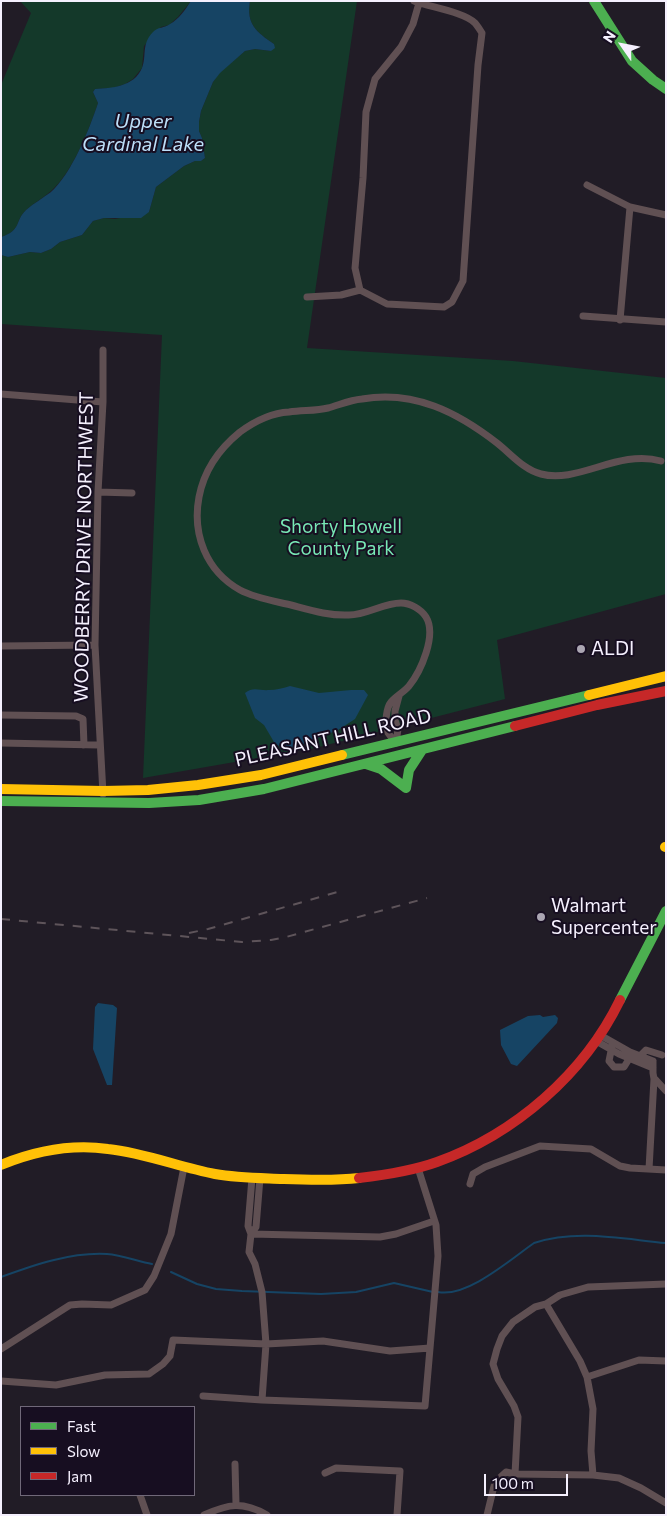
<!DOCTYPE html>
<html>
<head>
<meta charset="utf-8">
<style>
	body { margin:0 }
	#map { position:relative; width:667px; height:1516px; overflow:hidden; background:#211c26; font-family:Commissioner,sans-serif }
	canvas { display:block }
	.frame { position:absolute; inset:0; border:2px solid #f5f0fe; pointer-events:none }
	.legend { position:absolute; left:20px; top:1406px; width:175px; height:90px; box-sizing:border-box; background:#170e21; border:1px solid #706879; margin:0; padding:6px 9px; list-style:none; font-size:15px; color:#f5f0fe }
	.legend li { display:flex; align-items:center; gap:10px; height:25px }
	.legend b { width:25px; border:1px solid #706879 }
	.north { position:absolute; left:597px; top:20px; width:50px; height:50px; -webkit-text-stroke:4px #170e21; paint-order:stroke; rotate:303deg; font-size:14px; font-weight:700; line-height:20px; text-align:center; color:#f5f0fe }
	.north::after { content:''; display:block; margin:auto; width:18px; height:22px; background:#f5f0fe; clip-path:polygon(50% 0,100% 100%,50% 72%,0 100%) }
	.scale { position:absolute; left:484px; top:1474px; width:84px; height:22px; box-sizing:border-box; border:2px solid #f5f0fe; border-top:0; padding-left:6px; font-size:15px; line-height:18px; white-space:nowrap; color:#f5f0fe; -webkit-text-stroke:4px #170e21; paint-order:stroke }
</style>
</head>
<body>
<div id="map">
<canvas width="667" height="1516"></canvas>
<div class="frame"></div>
<ul class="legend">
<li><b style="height:6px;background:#4caf50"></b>Fast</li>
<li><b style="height:6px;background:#ffc107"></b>Slow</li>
<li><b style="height:6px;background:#c62828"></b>Jam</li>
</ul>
<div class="north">N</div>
<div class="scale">100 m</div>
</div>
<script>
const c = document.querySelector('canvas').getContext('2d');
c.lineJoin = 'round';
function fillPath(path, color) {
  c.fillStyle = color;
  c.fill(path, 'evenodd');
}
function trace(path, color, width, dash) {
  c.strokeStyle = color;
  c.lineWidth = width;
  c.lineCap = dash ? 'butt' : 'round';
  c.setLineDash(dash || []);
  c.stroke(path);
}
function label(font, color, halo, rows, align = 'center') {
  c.font = font + ' Commissioner,sans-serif';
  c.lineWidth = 4;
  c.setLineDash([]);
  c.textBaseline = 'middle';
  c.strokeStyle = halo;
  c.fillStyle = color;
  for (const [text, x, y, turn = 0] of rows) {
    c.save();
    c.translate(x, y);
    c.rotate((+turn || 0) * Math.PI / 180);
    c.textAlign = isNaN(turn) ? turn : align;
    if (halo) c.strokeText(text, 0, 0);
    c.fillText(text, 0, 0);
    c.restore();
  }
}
fillPath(new Path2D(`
	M 20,1 L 191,1 L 178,17 L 169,25 L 161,27 L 144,46 L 142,68 L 133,79 L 125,84 L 113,88 L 95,89 L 93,92 L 98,103 C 89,130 72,173 51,191 C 43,198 34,203 26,210 C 14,222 22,230 1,237 L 1,85 L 31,13 Z
	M 250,1 L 357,1 L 307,348 L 513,361 L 666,378 L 666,594 L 497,640 L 505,699 L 315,748 L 143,778 L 162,335 L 1,324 L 1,255 L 8,257 L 30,252 L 41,253 L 51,249 L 60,242 L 82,235 L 93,221 L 104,218 L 115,219 L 149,212 L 156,187 L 184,166 L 195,161 L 201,161 L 205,158 L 202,138 L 199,131 L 199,122 L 201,111 L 213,82 L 219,73 L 245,51 L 255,49 L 271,51 L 274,44 C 257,32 246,25 250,1 Z`), '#14392a');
fillPath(new Path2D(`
	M 191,1 L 250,1 C 246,25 257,32 274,44 L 275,48 L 271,51 L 255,49 L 245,51 L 220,73 L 213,82 L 201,111 L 199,122 L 199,131 L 202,138 L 205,158 L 201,161 L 195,161 L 184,166 L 156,187 L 149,212 L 141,218 L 104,218 L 93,221 L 82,235 L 60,242 L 51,249 L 41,253 L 30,252 L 8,257 L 1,255 L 1,237 C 22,230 14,222 26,210 C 34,203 43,198 51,192 C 72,173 89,130 98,103 L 93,92 L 95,89 C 111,88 134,87 142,68 C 147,56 141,44 153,32 C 157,27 165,28 170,24 C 179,19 185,10 191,1 Z
	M 290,686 L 319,693 L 351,690 L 364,690 L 368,695 L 355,719 L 338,730 L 285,751 L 274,742 L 264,725 L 255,718 L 245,693 C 253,686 260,691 269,690 C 276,690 284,688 290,686 Z
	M 98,1003 L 113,1005 L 117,1008 L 112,1085 L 107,1085 L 93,1049 L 95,1007 Z
	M 540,1015 L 543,1017 L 555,1015 L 558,1018 L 557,1023 L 517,1066 L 511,1064 L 501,1045 L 500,1030 L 528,1016 Z`), '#164464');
trace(new Path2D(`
	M 171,1272 L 197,1284 L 216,1289 L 242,1291 L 321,1294 L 356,1292 L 394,1283 L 433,1292
	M 1,1277 C 34,1265 71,1252 107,1254 C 121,1255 137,1261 152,1264
	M 438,1292 C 467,1298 511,1259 534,1243 C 577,1229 622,1239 666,1243`), '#164464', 2);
trace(new Path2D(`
	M 414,1 C 429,7 464,12 475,23 C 477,25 480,30 482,33 L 478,65 L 463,281 L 452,302 L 444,307 L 387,304 L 360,290 L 355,268 L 363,178 L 366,112 L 375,79 L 401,47 L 413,24 L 419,3 L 420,1
	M 587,185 L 630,207 L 666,215
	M 307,297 L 341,295 L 360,290
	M 583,316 L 666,322
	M 620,320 L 630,207
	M 103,350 L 103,402 L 98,492 L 95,645 L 103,794
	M 1,394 L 103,402
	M 98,492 L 132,493
	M 1,646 L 95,645
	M 1,715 L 76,716 L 83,719 L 84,745
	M 1,743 L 99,745
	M 396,743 C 393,739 389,735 387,731 C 385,723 386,708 391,702 C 396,696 404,692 409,686 C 421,671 437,635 426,617 C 421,609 410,603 401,603 C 383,603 367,615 349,615 C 329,616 310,610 291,605 C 274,601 255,598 240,590 C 206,571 192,534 199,497 C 204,471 219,449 240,432 C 255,421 271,413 289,412 C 303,410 316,411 328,408 C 339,405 350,400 362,399 C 414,390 457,412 497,443 C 511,454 524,470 541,474 C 578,484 618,449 661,461
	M 396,743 L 398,729 L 395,720 L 395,711 L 399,696
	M 600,1035 L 630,1052 L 653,1061
	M 596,1041 L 619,1054 L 653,1068
	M 612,1046 L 609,1061 L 614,1067 L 624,1067 L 629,1059 L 629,1055
	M 640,1056 L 646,1050 L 662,1055
	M 655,1079 L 666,1091
	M 649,1169 L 654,1079 L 653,1073 L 653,1061
	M 252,1178 L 248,1226 L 251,1234 L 249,1252 L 255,1264 L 262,1292 L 266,1344 L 262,1400
	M 470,1184 L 473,1174 L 485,1167 L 540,1146 L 591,1149 L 620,1166 L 630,1168 L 666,1170
	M 251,1234 L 380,1237 L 396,1234 L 434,1221
	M 251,1234 L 256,1227 L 260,1178
	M 546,1304 L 580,1361 L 587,1377 L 593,1409 L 591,1451 L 593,1475
	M 1,1349 L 70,1305 L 82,1304 L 111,1305 L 145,1290 L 154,1276 L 171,1234 L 184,1167
	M 587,1377 L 639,1360 L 666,1361
	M 1,1381 L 56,1385 L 105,1375 L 149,1374 L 163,1364 L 170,1356 L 173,1340 L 266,1344 L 323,1341 L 390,1351 L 430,1348
	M 203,1396 L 262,1400 L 425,1406 L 438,1256 L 436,1225 L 418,1168
	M 235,1464 L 236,1504
	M 325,1473 L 336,1468 L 400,1471 L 397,1515
	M 515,1474 L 518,1417 L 514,1406 L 498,1379 L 493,1364 L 497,1349 L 502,1336 L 513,1322 L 535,1307 L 546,1304 L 560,1295 L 588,1287 L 666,1284
	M 140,1495 L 147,1515
	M 204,1515 C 228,1504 242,1501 267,1515
	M 487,1515 L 495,1482 L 506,1472 L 515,1474 L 593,1475 L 619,1478 L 641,1488 L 666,1503`), '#605053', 7);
trace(new Path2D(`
	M 594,1 L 632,61 L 653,80 L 666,89
	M 342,755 L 589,695
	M 366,764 L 381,769 L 406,788 L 409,770 L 422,750
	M 1,801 L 149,803 L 199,800 L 264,789 L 515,726
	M 620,1000 L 666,911`), '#4caf50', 10);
trace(new Path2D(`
	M 589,695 L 666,676
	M 1,789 L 103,791 L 148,790 L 198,785 L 261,775 L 342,755
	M 665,847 L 666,847
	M 1,1165 C 35,1151 72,1144 108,1149 C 145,1153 179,1167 215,1174 C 238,1178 261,1178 283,1179 C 309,1180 334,1181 359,1178`), '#ffc107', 10);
trace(new Path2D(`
	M 515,726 L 597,705 L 666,691
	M 359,1178 C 385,1175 412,1171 437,1162 C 515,1134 584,1074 620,1000`), '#c62828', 10);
trace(new Path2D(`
	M 1,919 L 242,942 L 271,940 L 286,937 L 427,898
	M 189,933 L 208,929 L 341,891`), '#5e545a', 2, [9, 9]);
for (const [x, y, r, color] of [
	[581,649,5,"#aba6b2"],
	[541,917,5,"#aba6b2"]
]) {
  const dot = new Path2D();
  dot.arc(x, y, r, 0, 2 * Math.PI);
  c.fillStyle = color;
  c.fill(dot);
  trace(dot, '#170e21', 2);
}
label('19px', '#78e8b5', '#170e21', [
	["Shorty Howell",341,527],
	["County Park",341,549]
]);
label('19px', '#f5f0fe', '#170e21', [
	["WOODBERRY DRIVE NORTHWEST",84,547,-89],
	["PLEASANT HILL ROAD",333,738,-13]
]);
label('19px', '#f5f0fe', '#170e21', [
	["ALDI",591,649],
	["Walmart",551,906],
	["Supercenter",551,928]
], 'left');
label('italic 20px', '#bddff9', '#170e21', [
	["Upper",143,121],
	["Cardinal Lake",143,144]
]);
</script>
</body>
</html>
